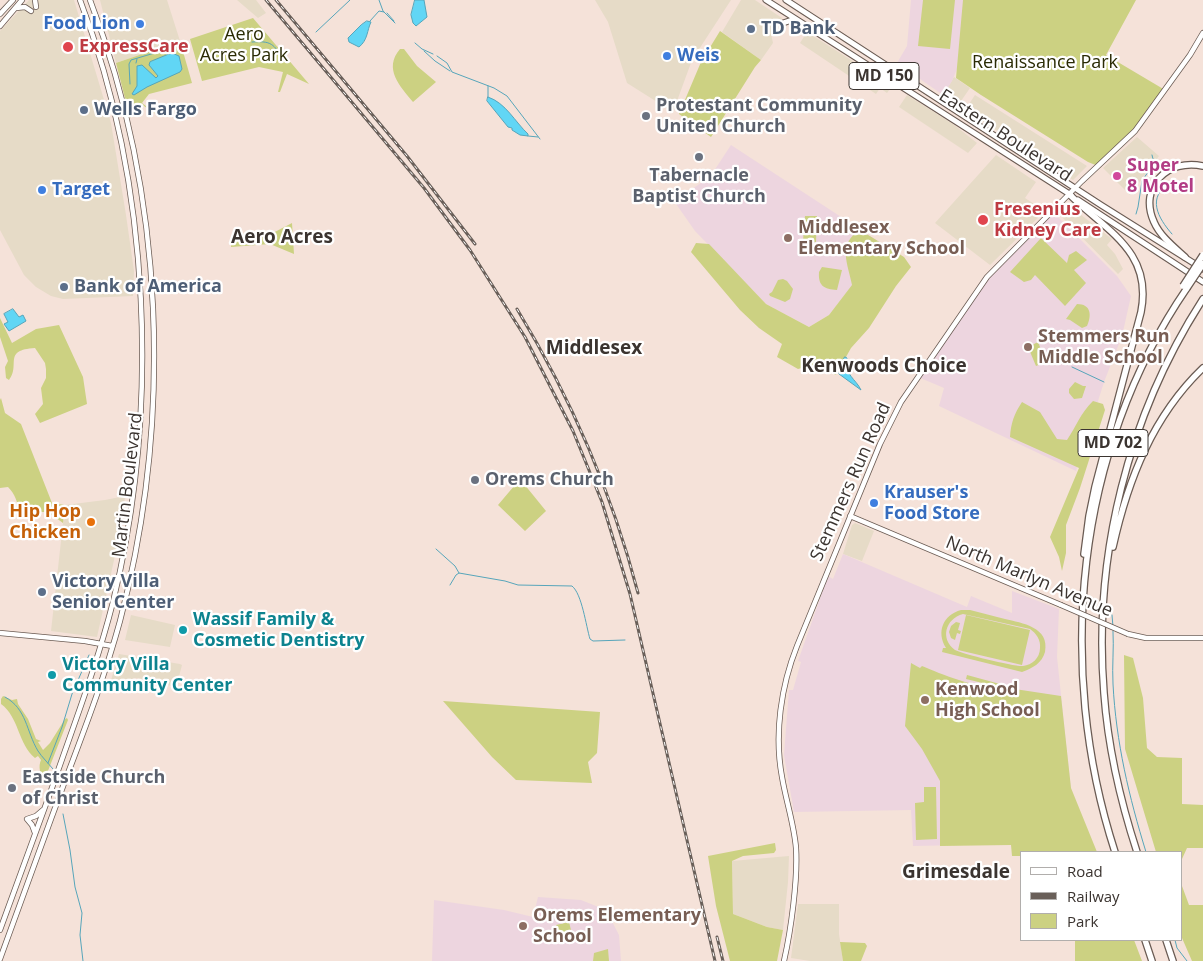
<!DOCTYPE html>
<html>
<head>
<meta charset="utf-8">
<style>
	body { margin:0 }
	#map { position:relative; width:1203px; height:961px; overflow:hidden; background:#f5e2d9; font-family:"Open Sans",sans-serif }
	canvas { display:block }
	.legend { position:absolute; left:1020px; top:851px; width:162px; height:90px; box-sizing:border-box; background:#fff; border:1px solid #b1aeac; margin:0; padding:6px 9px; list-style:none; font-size:15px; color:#3b3430 }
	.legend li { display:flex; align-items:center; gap:10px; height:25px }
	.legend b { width:25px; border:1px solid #b1aeac }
</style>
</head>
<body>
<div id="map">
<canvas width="1203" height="961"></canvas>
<ul class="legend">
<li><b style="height:6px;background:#fff"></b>Road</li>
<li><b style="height:6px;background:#695f59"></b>Railway</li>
<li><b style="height:14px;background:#ccd182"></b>Park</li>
</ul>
</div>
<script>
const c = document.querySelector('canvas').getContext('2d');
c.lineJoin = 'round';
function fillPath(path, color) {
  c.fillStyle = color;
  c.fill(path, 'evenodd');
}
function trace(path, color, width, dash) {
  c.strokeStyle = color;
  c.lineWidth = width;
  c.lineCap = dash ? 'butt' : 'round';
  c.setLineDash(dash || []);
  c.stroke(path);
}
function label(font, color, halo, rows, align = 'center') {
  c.font = font + ' "Open Sans",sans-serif';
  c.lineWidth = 4.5;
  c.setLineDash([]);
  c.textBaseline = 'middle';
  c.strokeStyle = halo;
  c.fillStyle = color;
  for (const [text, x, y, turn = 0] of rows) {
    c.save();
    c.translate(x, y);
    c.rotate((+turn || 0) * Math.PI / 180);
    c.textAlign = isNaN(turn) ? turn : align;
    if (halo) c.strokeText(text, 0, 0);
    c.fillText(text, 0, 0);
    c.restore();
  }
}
fillPath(new Path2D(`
	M 29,0 L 74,0 L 111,123 L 126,215 L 134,271 L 133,296 L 63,299 L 51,296 L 36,287 L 24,275 L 0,230 L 0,31 Z
	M 100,0 L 167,0 L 180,41 L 116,63 Z
	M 237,0 L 256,0 L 266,13 L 258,18 Z
	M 595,0 L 731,0 L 692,60 L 673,112 L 627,83 L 608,22 Z
	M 741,0 L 755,0 L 782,18 L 771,34 L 773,43 L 761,60 L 722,32 Z
	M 807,32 L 892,86 L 887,93 L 880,88 L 876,94 L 800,43 Z
	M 954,77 L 970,88 L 959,104 L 943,95 Z
	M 907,95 L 953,124 L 977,143 L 968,153 L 899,107 Z
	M 975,95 L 1087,166 L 1073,180 L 965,110 Z
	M 1137,137 L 1159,156 L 1130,195 L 1103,168 Z
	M 996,155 L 1036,182 L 1025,198 L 1045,211 L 990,265 L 935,223 Z
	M 1067,204 L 1112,239 L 1107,245 L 1115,254 L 1123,269 L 1118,274 L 1058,213 Z
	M 125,496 L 122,524 L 97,637 L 51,631 L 65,505 L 105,500 Z
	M 855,523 L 874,531 L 862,561 L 843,554 L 852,525 Z
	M 131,615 L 175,625 L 170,647 L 125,640 Z
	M 119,654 L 180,664 L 182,665 L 176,688 L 158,681 L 135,678 L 109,687 Z
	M 789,856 L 788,882 L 783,930 L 767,927 L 733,914 L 732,861 Z
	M 798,904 L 839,904 L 839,934 L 843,961 L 810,961 L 791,958 Z`), '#e6dbc7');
fillPath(new Path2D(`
	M 911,0 L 964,0 L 957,69 L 952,81 L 943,95 L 897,63 L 907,46 Z
	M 731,145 L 884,245 L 829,315 L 809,327 L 766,304 L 695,231 L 674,201 L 710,177 Z
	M 1052,211 L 1117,276 L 1131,296 L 1122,336 L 1104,382 L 1076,471 L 939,406 L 944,388 L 918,377 L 987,277 Z
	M 843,554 L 967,607 L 971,596 L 1012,613 L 1012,591 L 1059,609 L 1057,657 L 1071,789 L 1011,844 L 913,846 L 911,810 L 794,812 L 784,755 L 789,690 L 793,690 L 801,662 L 798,661 L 828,576 L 833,579 Z
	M 538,897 L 581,900 L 606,910 L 619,935 L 621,961 L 432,961 L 434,900 L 504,910 L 533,917 Z`), '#edd5df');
fillPath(new Path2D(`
	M 923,0 L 955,0 L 950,49 L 918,46 Z
	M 963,0 L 1136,0 L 1106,55 L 1165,90 L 1140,124 L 1098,166 L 1088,162 L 981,95 L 956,78 Z
	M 253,18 L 309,84 L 287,74 L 280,92 L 278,92 L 283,72 L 259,67 L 202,81 L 190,39 Z
	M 720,31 L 761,60 L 755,67 L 711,137 L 679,114 L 701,62 Z
	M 180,41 L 192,83 L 149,94 L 142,103 L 159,116 L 141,104 L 130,118 L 116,63 Z
	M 400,49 L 404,49 L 417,66 L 436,82 L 413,102 C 400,86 383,69 400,49 Z
	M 805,216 L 817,216 L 816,242 L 803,241 Z
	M 292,223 L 294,254 L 270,244 L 231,247 L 231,240 L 269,235 Z
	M 860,230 L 904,257 L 911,267 L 896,286 L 869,328 L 851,348 L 836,375 L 813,365 L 798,369 L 777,357 L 782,344 L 759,328 L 740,310 L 691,252 L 696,243 L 709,244 L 766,304 L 809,327 L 829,315 L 852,285 C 848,264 837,244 860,230 Z
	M 1041,238 L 1067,263 L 1069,255 L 1076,251 L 1087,260 L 1074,270 L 1086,283 L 1065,306 L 1035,275 L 1031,280 L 1024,282 L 1010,272 Z
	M 822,267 L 842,270 L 837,290 C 824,289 818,286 819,272 Z
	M 783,279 L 787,281 L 793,289 L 790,299 L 785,302 L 770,296 L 769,294 L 772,292 L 778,280 Z
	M 1077,304 C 1091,304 1092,315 1087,326 L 1082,328 L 1070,320 L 1066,319 Z
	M 0,318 L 12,343 L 36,329 L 59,325 L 83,377 L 87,404 L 40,423 L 35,414 L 43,404 L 41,388 L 46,378 L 46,369 L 45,363 L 35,348 C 2,350 21,365 9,380 L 6,378 L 5,367 L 8,361 L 0,337 Z
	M 1038,342 L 1046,362 L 1036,366 L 1028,347 Z
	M 1075,382 L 1083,386 L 1086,386 L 1082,398 L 1074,399 L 1069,393 L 1069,389 Z
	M 1,398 L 5,413 L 21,424 L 52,503 L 65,505 L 63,523 L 48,512 L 19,512 C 18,503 15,494 8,487 L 0,488 L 0,400 Z
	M 1093,401 L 1103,404 L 1105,410 L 1080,488 L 1066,525 L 1066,553 L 1062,571 L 1059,557 L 1050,537 L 1079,468 L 1010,437 C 1011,423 1014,414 1022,402 L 1040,412 L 1057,439 L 1067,440 C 1077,425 1080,414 1093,401 Z
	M 520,479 L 546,511 L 525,531 L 498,505 Z
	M 961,610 L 970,610 C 982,613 993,616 1005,619 C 1022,623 1050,627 1045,652 C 1042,663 1033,668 1022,672 L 942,652 L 943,648 L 946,648 C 936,632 943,615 961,610 ZM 963,614 L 1030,629 C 1036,633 1041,640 1040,648 C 1040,658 1032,665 1023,666 C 1015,667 963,654 955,650 C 940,639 945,619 963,614 Z
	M 966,615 L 1030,630 L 1022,665 L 958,650 Z
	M 956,622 L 960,623 L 958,630 L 961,631 L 960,634 L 957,633 L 955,640 L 951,638 L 949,632 L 951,626 Z
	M 1124,655 L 1133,658 L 1143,698 L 1147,748 L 1157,757 L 1182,758 L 1182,804 L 1203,805 L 1203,848 L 1187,848 L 1182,859 L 1182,852 L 1156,852 L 1125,749 Z
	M 911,663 L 920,668 L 922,666 C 943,675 986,692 1008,688 L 1061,696 L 1071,788 L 1097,852 L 1022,852 L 1022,856 L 1012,856 L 1011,845 L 940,846 L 940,781 L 922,749 L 905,726 Z
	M 967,675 L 1000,684 L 999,687 L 966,679 Z
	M 3,696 L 12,700 L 17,699 L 18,704 L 28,719 L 36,739 L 41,741 L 38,742 L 43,750 L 50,743 L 65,719 L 67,718 L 68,720 L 44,781 C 40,773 38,767 41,760 L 38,756 L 35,758 C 18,744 19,717 1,704 L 1,699 Z
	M 443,701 L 600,712 L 597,753 L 588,762 L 592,783 L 516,780 L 492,757 Z
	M 924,787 L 936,787 L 937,839 L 916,840 L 915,803 L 924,802 Z
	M 775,843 L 776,850 L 774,853 L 743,856 L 732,861 L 733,914 L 767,927 L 783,930 L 777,961 L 730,961 L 716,906 L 708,856 Z
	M 1182,886 L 1189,905 L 1203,905 L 1203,961 L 1192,961 L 1182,938 Z
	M 569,922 L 571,930 L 559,934 L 556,925 Z
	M 1075,940 L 1134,940 L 1142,961 L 1075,961 Z
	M 840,942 L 865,943 L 867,946 L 861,961 L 843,961 Z
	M 608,949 L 609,961 L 593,961 L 594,953 Z`), '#ccd182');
const water = new Path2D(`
	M 415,0 L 424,0 L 427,17 L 416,26 L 413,23 L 411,15 Z
	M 367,21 L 371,22 C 367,30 368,40 359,47 L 349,42 L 348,38 L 361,25 Z
	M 172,53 L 179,56 L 182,69 L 180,72 L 147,87 L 134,95 L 132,94 L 137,86 L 137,66 L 142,65 L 156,78 L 158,76 L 149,65 L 150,62 Z
	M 488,97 C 506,103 515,122 528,134 L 528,136 L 520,135 L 512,130 L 512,128 L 508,127 L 487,101 Z
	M 13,309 L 19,317 L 23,315 L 26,321 L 9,331 L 4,324 L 8,322 L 4,314 Z
	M 845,357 L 847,358 C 844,375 856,379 861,390 L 839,374 L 839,367 Z`);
fillPath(water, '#61d6f5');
trace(water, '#56a5ba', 1);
trace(new Path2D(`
	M 379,0 L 383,11 L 395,23
	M 387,13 L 394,21
	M 370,21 L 379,11 L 384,12
	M 316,32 L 350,0
	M 252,42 C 277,40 271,48 287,58
	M 415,43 L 422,49 L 433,54
	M 424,51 L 435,61 L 450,71
	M 437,56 L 447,63 L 452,72 L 494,88 L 507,96 L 540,139
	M 136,63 L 137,59
	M 130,84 L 129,64 L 131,60 L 178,46
	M 488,97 L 488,86
	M 528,136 L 538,137
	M 1170,183 C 1146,197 1158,218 1172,234
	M 1136,214 L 1138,207 L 1142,181 L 1154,163 L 1152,155
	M 1072,367 L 1104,382
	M 436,549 L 455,566 L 459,573
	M 450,585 L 456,575 L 459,573 L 505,581 L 518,585 L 572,586 C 582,594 586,626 590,639 L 593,641 L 625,640
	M 1112,615 L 1113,627
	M 1113,631 C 1114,648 1112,666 1113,684 C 1116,742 1129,797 1146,852
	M 5,697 C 27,709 26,731 38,751 C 42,757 48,763 53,769
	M 48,763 L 62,727 L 72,694 L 89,655
	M 63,814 L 70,850 L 75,887 L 82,913 L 80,935 L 83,961
	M 1175,940 L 1177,948 L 1187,961`), '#56a5ba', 1);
const secondary = new Path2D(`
	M 35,0 L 36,7
	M 16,8 L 25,7 L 31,11
	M 0,14 L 13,0
	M 0,26 L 22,0
	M 850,516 L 1061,605
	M 0,633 L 85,641 L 112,646
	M 1128,634 L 1146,638 L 1203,638
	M 35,833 L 32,825 L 27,819 L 36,816 L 43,810
	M 0,930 C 18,882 35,833 53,785 C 74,724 97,665 113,602 C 160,410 151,185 80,0
	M 0,959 C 22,899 43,840 65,781 C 85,728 105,676 120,621 C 173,419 165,195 90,0
	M 784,961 C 791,930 798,879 796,848 C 794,824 786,801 782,777 C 774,734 781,686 797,646 L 880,444 L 901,402 L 987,277 L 1082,181 L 1135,131 L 1190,55 L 1203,33`);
const primary = new Path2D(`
	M 766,0 L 1071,195
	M 786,0 L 1101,205 L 1203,269
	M 783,23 L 795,19
	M 1078,200 L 1203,282`);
const highway = new Path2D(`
	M 1069,194 C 1106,231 1153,251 1141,312 L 1095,487 L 1089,516 L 1084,554
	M 1185,257 C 1174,247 1160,236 1154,222 C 1138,187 1168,158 1203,166
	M 1113,547 C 1128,479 1153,416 1203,368
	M 1115,852 C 1055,667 1075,451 1187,288
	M 1137,852 C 1120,800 1108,747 1104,693 C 1093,556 1128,415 1203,299
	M 1145,940 L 1152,961
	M 1166,940 L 1173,961`);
trace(secondary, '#6a5b53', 6);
trace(primary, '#6a5b53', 7);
trace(highway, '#6a5b53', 8);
trace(secondary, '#fff', 4.5);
trace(primary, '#fff', 5);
trace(highway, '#fff', 5.5);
const rail = new Path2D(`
	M 266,0 L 424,188 L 470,250 L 525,337 L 573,431 L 602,502 L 630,594 L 715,961
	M 276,0 L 407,156 L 475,244
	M 517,309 C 571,398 612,493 638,593
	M 717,937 L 723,961`);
trace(rail, '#695f59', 3);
trace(rail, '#fff', 1, [4]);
const secondaryBridge = new Path2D(`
	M 1061,605 L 1128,634`);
const highwayBridge = new Path2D(`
	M 1183,286 L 1203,255
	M 1187,288 L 1203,264`);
trace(secondaryBridge, '#6a5b53', 6, []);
trace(highwayBridge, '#6a5b53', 8, []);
trace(secondaryBridge, '#fff', 4.5);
trace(highwayBridge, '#fff', 5.5);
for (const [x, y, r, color] of [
	[140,24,5,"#3f7fe0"],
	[751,29,5,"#5c6f8a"],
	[68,47,6,"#e0444e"],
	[667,56,5,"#3f7fe0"],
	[84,110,5,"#5c6f8a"],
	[646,116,5,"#6b7280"],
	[699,157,5,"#6b7280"],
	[1117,176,5,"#d1479c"],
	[42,190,5,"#3f7fe0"],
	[983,220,6,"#e0444e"],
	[788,238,5,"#8d6e63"],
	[64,287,5,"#5c6f8a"],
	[1028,347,5,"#8d6e63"],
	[475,480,5,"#6b7280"],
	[874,503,5,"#3f7fe0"],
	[91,522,5,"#e8710a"],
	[42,592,5,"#5c6f8a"],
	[183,630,5,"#0f9aa8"],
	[52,675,5,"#0f9aa8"],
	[925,700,5,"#8d6e63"],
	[12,788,5,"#6b7280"],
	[523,926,5,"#8d6e63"]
]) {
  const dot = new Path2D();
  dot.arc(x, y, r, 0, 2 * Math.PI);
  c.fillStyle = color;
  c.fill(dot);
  trace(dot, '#fff', 2);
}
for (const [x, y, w] of [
	[884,76,70],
	[1113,443,70]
]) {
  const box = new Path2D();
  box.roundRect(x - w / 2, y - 13.5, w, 27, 4);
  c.fillStyle = '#fff';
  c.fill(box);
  trace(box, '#3b3430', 1);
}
label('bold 16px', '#3b3430', null, [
	["MD 150",884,76],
	["MD 702",1113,443]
]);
label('bold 18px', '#366cbe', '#fff', [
	["Food Lion",130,24,"right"],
	["Weis",677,56],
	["Target",52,190],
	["Krauser's",884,493],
	["Food Store",884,514]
], 'left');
label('bold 18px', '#4e5e75', '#fff', [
	["TD Bank",761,29],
	["Wells Fargo",94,110],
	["Bank of America",74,287],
	["Victory Villa",52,582],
	["Senior Center",52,603]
], 'left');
label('18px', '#2a2b04', '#fff', [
	["Aero",244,35],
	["Acres Park",244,56],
	["Renaissance Park",1045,63]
]);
label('bold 18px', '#be3a42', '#fff', [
	["ExpressCare",79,47],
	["Fresenius",994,210],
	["Kidney Care",994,231]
], 'left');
label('bold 18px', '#5b616d', '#fff', [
	["Protestant Community",656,106],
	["United Church",656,127],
	["Tabernacle",699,176,"center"],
	["Baptist Church",699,197,"center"],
	["Orems Church",485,480],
	["Eastside Church",22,778],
	["of Christ",22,799]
], 'left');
label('18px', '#3b3430', '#fff', [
	["Eastern Boulevard",1005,136,33],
	["Stemmers Run Road",851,482,-66],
	["Martin Boulevard",128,485,-83],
	["North Marlyn Avenue",1029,577,23]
]);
label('bold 18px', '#b23c85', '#fff', [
	["Super",1127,166],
	["8 Motel",1127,187]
], 'left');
label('bold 18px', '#785e54', '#fff', [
	["Middlesex",798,228],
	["Elementary School",798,249],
	["Stemmers Run",1038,337],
	["Middle School",1038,358],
	["Kenwood",935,690],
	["High School",935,711],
	["Orems Elementary",533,916],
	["School",533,937]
], 'left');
label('bold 18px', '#c56008', '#fff', [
	["Hip Hop",81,512],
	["Chicken",81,533]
], 'right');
label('bold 18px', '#0d838f', '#fff', [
	["Wassif Family &",193,620],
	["Cosmetic Dentistry",193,641],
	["Victory Villa",62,665],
	["Community Center",62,686]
], 'left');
label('bold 19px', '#3b3430', '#fff', [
	["Aero Acres",282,238],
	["Middlesex",594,349],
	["Kenwoods Choice",884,367],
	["Grimesdale",956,873]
]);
</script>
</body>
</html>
